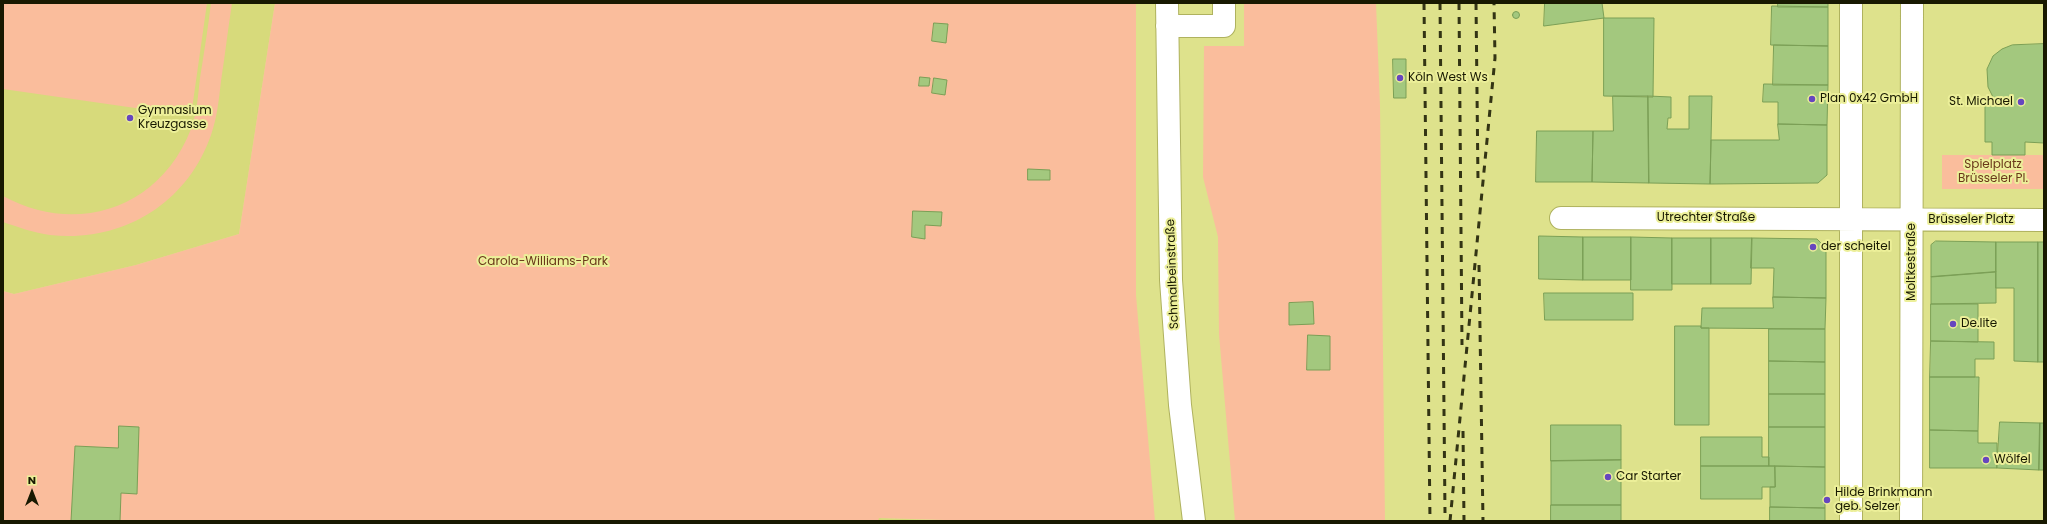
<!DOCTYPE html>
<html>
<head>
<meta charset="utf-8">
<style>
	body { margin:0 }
	#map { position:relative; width:2047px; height:524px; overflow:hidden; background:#dee28c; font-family:Poppins,sans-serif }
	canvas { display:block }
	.frame { position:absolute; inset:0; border:4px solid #181901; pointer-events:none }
	.north { position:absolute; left:12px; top:472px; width:40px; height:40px; -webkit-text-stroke:3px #ecef99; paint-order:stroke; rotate:0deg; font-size:11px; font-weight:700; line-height:16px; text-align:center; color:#181901 }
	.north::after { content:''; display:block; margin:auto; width:14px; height:18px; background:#181901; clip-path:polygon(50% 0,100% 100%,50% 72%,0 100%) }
</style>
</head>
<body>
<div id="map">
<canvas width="2047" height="524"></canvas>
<div class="frame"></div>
<div class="north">N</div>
</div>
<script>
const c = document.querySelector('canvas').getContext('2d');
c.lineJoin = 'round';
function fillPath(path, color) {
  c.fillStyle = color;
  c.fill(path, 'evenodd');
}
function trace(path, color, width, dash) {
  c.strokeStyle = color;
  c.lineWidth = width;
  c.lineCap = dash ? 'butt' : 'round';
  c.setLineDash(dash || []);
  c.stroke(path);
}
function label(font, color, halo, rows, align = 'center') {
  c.font = font + ' Poppins,sans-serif';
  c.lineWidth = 4;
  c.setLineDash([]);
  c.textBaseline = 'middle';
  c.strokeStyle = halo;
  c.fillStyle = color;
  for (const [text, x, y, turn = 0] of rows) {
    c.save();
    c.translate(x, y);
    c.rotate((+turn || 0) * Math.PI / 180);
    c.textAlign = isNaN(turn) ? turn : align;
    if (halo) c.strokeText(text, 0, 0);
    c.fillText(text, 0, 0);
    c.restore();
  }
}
fillPath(new Path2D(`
	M 3,3 L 275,3 L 239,234 L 136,265 L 14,294 L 3,291 Z
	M 878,518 L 955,521 L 878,521 Z`), '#d7da7b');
fillPath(new Path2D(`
	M 3,3 L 207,3 L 191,116 L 3,89 Z
	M 211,3 L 232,3 C 228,29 225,55 221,81 C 219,99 217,118 211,135 C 187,204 122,243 50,235 C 34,233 18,227 3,222 L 3,196 C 76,236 160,209 191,129 C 197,113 198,95 200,78 C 204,53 208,28 211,3 Z
	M 275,3 L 1136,3 L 1136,295 L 1155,521 L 977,521 L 879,518 L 878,521 L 3,521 L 3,291 L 14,294 L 136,265 L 239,234 Z
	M 1244,3 L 1376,3 L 1380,106 L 1385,521 L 1235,521 L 1219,334 L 1218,237 L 1203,177 L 1204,46 L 1244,46 Z
	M 1942,155 L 2044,155 L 2044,189 L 1942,189 Z`), '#fabd9c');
const building = new Path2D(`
	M 1545,3 L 1602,3 L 1604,18 L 1544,26 Z
	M 1778,3 L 1828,3 L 1828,7 L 1778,7 Z
	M 1772,6 L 1828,7 L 1828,46 L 1771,45 Z
	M1512.5 15a3.5 3.5 0 1 1 7 0a3.5 3.5 0 1 1-7 0Z
	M 1604,18 L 1654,18 L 1653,97 L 1604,96 Z
	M 934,23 L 948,24 L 946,43 L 932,41 Z
	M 2044,44 L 2044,143 L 2025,142 L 2025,155 L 1992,155 L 1992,142 L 1985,142 L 1985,105 L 2003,106 L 1994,99 L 1988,87 L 1987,69 L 1993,56 L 2002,49 L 2012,45 Z
	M 1774,45 L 1828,46 L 1828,85 L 1773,85 Z
	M 1393,59 L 1406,59 L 1406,98 L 1394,98 Z
	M 920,77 L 930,78 L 929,86 L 919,86 Z
	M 934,78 L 947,80 L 945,95 L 932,93 Z
	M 1764,84 L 1828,85 L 1827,125 L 1778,124 L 1778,102 L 1763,102 Z
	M 1613,96 L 1648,96 L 1649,183 L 1592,182 L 1593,131 L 1613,131 Z
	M 1648,96 L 1671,97 L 1671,118 L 1668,118 L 1667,129 L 1689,129 L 1689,96 L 1712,96 L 1710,184 L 1649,183 Z
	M 1778,124 L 1827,125 L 1827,175 L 1818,183 L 1710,184 L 1711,140 L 1779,140 Z
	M 1537,131 L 1593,131 L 1592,182 L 1536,182 Z
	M 1028,169 L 1050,170 L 1050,180 L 1028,180 Z
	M 913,211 L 942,212 L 941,226 L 925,225 L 925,239 L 912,237 Z
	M 1539,236 L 1583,237 L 1583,280 L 1539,279 Z
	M 1583,237 L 1631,237 L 1631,280 L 1583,280 Z
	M 1631,237 L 1672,238 L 1672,290 L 1631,290 Z
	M 1672,238 L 1711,238 L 1711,284 L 1672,284 Z
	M 1711,238 L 1752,238 L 1751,284 L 1711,284 Z
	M 1752,238 L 1817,239 L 1826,248 L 1826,298 L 1773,297 L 1774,268 L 1751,268 Z
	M 1936,241 L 1996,242 L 1996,272 L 1931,277 L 1931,245 Z
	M 1996,242 L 2038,242 L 2038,362 L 2014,361 L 2014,288 L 1996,288 Z
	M 2038,242 L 2044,242 L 2044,362 L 2038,362 Z
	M 1996,272 L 1996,303 L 1931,304 L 1931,277 Z
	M 1544,293 L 1633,293 L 1633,320 L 1545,320 Z
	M 1773,297 L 1826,298 L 1825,329 L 1701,328 L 1702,308 L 1773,308 Z
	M 1313,302 L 1314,324 L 1289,325 L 1289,303 Z
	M 1931,304 L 1978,304 L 1978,342 L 1931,341 Z
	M 1675,326 L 1701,326 L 1701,328 L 1709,328 L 1709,425 L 1675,425 Z
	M 1769,329 L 1825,329 L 1825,362 L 1769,361 Z
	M 1308,335 L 1330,336 L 1330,370 L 1307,370 Z
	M 1931,341 L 1994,342 L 1994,359 L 1975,359 L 1975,377 L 1930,377 Z
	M 1769,361 L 1825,362 L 1825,394 L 1769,394 Z
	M 1930,377 L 1979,377 L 1978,431 L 1930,430 Z
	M 1769,394 L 1825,394 L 1825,427 L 1769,427 Z
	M 2000,422 L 2040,423 L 2039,470 L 1997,468 Z
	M 2040,423 L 2044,423 L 2044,470 L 2039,470 Z
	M 1551,425 L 1621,425 L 1621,460 L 1551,461 Z
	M 119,426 L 139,427 L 137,494 L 121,493 L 120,521 L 71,521 L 75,446 L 118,448 Z
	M 1769,427 L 1825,427 L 1825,467 L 1769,466 Z
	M 1930,430 L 1978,431 L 1978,443 L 1997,443 L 1997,468 L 1930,468 Z
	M 1701,437 L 1762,437 L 1762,457 L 1769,457 L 1769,466 L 1701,466 Z
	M 1621,460 L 1621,505 L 1551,505 L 1551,461 Z
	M 1701,466 L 1775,466 L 1775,487 L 1762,487 L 1762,499 L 1701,499 Z
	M 1775,466 L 1825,467 L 1825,508 L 1770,507 L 1770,487 L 1775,487 Z
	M 1551,505 L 1621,505 L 1621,521 L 1551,521 Z
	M 1770,507 L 1825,508 L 1825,521 L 1770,521 Z`);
fillPath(building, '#a3c87e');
trace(building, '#7b9f56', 1);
const minor = new Path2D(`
	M 1167,3 L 1171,280 L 1180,405 L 1194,521
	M 1851,3 L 1851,521
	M 1167,26 L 1224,26 L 1224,3
	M 1561,218 L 2044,220
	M 1911,521 L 1912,3`);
trace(minor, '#afb25e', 24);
trace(minor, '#fff', 22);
trace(new Path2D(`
	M 1424,3 L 1430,521
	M 1440,3 L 1445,513
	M 1459,3 L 1462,345
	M 1476,3 L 1478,181
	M 1479,265 L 1483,521
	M 1463,431 L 1464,521
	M 1450,521 L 1495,58 L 1494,3`), '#333414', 3, [7, 7]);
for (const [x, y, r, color] of [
	[1400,78,4,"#6646bf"],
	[1812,99,4,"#6646bf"],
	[2021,102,4,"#6646bf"],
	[130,118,4,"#6646bf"],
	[1813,247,4,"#6646bf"],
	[1953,324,4,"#6646bf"],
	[1986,460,4,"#6646bf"],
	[1608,477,4,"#6646bf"],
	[1827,500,4,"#6646bf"]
]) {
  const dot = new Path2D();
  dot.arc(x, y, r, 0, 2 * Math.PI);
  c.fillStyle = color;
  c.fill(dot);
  trace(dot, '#ecef99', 1.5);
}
label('12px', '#181901', '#ecef99', [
	["Köln West Ws",1408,78],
	["Plan 0x42 GmbH",1820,99],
	["St. Michael",2013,102,"right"],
	["Gymnasium",138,111],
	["Kreuzgasse",138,125],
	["der scheitel",1821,247],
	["De.lite",1961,324],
	["Wölfel",1994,460],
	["Car Starter",1616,477],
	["Hilde Brinkmann",1835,493],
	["geb. Selzer",1835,507]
], 'left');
label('12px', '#6a381a', '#ecef99', [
	["Spielplatz",1993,165],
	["Brüsseler Pl.",1993,179],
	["Carola-Williams-Park",543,262]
]);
label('12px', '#181901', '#ecef99', [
	["Utrechter Straße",1706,218],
	["Brüsseler Platz",1971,220],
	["Moltkestraße",1912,262,-90],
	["Schmalbeinstraße",1173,274,-92]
]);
</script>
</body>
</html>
